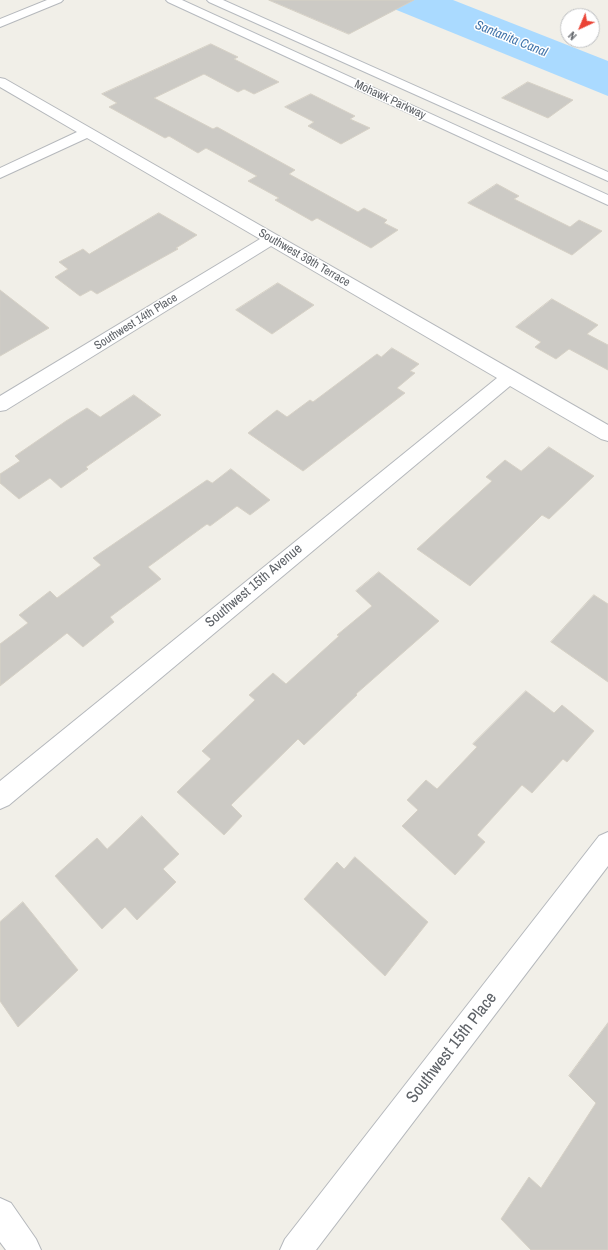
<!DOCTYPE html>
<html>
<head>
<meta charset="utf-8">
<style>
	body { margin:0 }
	#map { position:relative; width:608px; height:1250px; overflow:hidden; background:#f1efe8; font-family:"Archivo Narrow",sans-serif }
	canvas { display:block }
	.north { position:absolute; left:560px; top:8px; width:40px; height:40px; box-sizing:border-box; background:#fff; border:1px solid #bfc1c3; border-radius:50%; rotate:224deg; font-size:11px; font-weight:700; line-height:16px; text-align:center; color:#5f6368 }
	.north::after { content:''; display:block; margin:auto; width:14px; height:18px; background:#ea4335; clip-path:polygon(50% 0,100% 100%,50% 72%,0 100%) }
</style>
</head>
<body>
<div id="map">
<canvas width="608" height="1250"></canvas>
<div class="north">N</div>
</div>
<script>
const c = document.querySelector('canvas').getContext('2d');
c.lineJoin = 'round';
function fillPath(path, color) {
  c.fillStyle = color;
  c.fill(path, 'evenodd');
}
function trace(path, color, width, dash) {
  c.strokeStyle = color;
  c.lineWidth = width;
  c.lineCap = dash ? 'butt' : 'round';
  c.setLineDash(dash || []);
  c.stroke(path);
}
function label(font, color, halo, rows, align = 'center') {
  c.font = font + ' "Archivo Narrow",sans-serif';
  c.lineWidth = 3;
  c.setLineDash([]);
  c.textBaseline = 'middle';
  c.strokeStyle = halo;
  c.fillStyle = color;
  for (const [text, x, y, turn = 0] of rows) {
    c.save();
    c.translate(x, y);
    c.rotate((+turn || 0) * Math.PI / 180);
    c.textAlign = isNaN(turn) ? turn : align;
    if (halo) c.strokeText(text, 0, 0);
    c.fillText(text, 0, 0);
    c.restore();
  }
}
fillPath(new Path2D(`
	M 372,0 L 453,0 L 608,61 L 608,96 Z`), '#aadaff');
const building = new Path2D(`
	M 269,0 L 414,0 L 349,34 Z
	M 211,44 L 238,57 L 234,59 L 279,82 L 254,94 L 244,89 L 238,92 L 204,74 L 154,98 L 213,129 L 217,127 L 295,170 L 289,174 L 358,212 L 364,208 L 387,220 L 384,223 L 398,230 L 371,248 L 317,218 L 312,221 L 275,200 L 279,198 L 248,181 L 257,176 L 206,148 L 198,153 L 169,136 L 165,138 L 109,107 L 117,103 L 102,94 Z
	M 528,82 L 573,100 L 548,118 L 502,98 Z
	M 311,94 L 355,116 L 350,119 L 370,128 L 341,144 L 308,126 L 314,122 L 285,107 Z
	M 497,184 L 519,196 L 514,199 L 570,227 L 579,220 L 602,231 L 572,255 L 468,203 Z
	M 159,213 L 197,235 L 176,248 L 178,249 L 97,294 L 91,290 L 80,296 L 55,277 L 68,269 L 59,262 L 83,249 L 89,254 Z
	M 278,283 L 314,305 L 272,334 L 236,310 Z
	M 0,290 L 49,328 L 0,356 Z
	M 552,299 L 598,325 L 587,334 L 608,345 L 608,370 L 569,349 L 556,359 L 535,347 L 541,342 L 516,327 Z
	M 392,348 L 419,364 L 410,371 L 415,373 L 397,388 L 405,393 L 303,471 L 248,433 L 277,410 L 287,417 L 310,400 L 313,402 L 377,354 L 381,357 Z
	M 134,395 L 161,415 L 86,467 L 88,469 L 61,488 L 50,478 L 19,499 L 0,483 L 0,474 L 20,461 L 15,456 L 66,421 L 87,408 L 100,417 Z
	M 549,447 L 594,476 L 549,519 L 542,515 L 470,586 L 417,549 L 492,481 L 486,477 L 505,460 L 521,471 Z
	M 231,469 L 270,500 L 250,515 L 237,506 L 210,526 L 207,524 L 148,567 L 161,579 L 110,617 L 114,622 L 83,647 L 67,633 L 0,686 L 0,644 L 28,623 L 19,615 L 50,591 L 57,598 L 101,565 L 93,558 L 207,480 L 212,483 Z
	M 379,572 L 439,621 L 356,694 L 357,695 L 304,745 L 298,739 L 231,805 L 242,816 L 224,835 L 177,792 L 211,759 L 202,751 L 255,700 L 249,695 L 273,673 L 286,684 L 339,636 L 337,635 L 372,606 L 356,591 Z
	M 594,595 L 608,604 L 608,682 L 551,642 Z
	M 526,691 L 554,713 L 562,705 L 594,731 L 567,762 L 563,759 L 532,793 L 522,785 L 477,835 L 485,842 L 455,875 L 402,826 L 418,810 L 407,800 L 426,780 L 437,789 L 477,747 L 473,744 Z
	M 142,816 L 179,854 L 163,869 L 176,882 L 137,920 L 125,907 L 102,929 L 55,876 L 97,838 L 107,849 Z
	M 355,857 L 428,922 L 385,976 L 304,899 L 337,862 L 344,869 Z
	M 23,902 L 78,970 L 18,1027 L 0,1001 L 0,922 Z
	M 608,1023 L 608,1250 L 531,1250 L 501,1219 L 529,1177 L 541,1188 L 596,1103 L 569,1076 Z`);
fillPath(building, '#cccac5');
trace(building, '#d6d1c6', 1);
const street = new Path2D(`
	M 47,0 L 63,0 L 61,2 L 0,27 L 0,19 Z
	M 0,78 L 5,79 L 608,425 L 608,441 L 601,439 L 510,386 L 9,805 L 0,809 L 0,781 L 497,378 L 271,246 L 6,410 L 0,411 L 0,396 L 260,239 L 87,138 L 0,178 L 0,168 L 77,132 L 0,87 Z
	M 608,832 L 608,866 L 316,1250 L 280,1250 L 285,1239 L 599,836 Z
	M 0,1198 L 11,1203 L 36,1239 L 41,1250 L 6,1250 L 0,1242 Z`);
const secondary = new Path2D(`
	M 166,0 L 182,0 L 608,195 L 608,205 L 168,2 Z
	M 207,0 L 223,0 L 608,172 L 608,181 L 209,2 Z`);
trace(street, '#b5b8bc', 2);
trace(secondary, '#b6babf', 2);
fillPath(street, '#fff');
fillPath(secondary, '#fff');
label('12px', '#5f6368', '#fff', [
	["Mohawk Parkway",390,100,25],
	["Southwest 39th Terrace",304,258,30],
	["Southwest 14th Place",136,322,-32]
]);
label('italic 13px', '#4174aa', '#fff', [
	["Santanita Canal",511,39,22]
]);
label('14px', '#5f6368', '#fff', [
	["Southwest 15th Avenue",254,586,-40]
]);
label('17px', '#5f6368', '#fff', [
	["Southwest 15th Place",452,1048,-52]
]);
</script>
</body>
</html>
